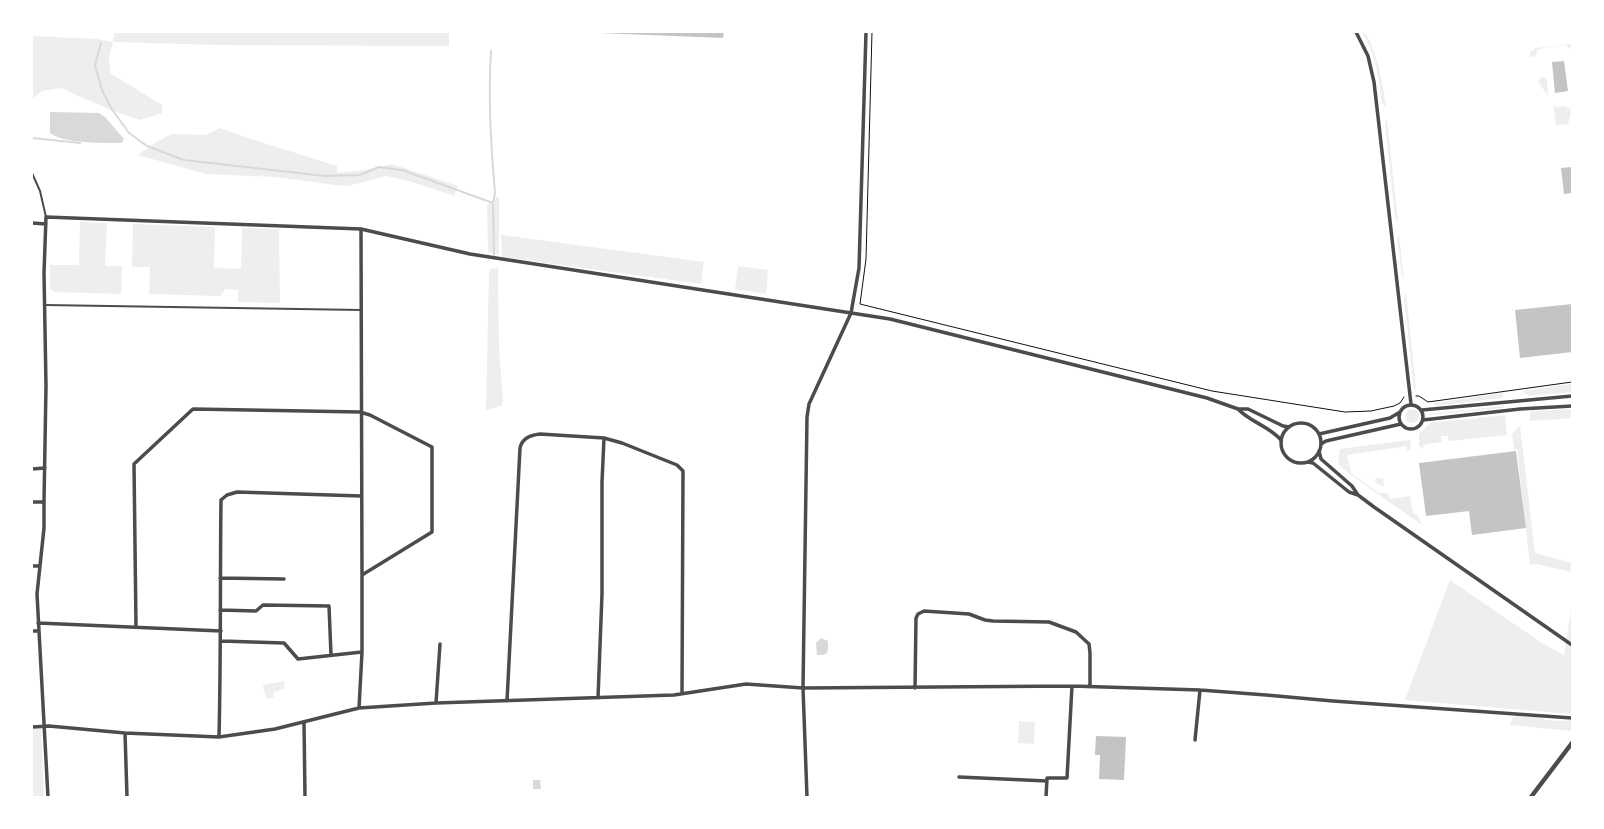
<!DOCTYPE html>
<html>
<head>
<meta charset="utf-8">
<style>
	body { margin:0 }
	#map { position:relative; width:1604px; height:829px; overflow:hidden; background:#fff; font-family:Signika,sans-serif }
	canvas { display:block }
	.frame { position:absolute; inset:0; border:33px solid #fff; pointer-events:none }
</style>
</head>
<body>
<div id="map">
<canvas width="1604" height="829"></canvas>
<div class="frame"></div>
</div>
<script>
const c = document.querySelector('canvas').getContext('2d');
c.lineJoin = 'round';
function fillPath(path, color) {
  c.fillStyle = color;
  c.fill(path, 'evenodd');
}
function trace(path, color, width, dash) {
  c.strokeStyle = color;
  c.lineWidth = width;
  c.lineCap = dash ? 'butt' : 'round';
  c.setLineDash(dash || []);
  c.stroke(path);
}
fillPath(new Path2D(`
	M 114,32 L 449,32 L 449,46 L 220,45 L 113,42 L 109,57 L 110,73 L 162,105 L 162,113 L 140,120 L 113,111 L 61,88 L 42,91 L 32,99 L 32,36 L 96,39 L 113,42 Z
	M 1362,32 L 1365,32 C 1378,55 1382,81 1386,107 L 1382,103 C 1379,78 1376,54 1362,32 Z
	M 1572,44 L 1572,49 L 1570,49 L 1566,45 L 1543,48 L 1537,51 L 1536,56 L 1530,57 L 1530,52 L 1536,48 Z
	M 1543,77 L 1547,79 L 1548,96 L 1539,83 L 1539,80 Z
	M 1553,104 L 1556,107 L 1564,106 L 1569,108 L 1571,112 L 1568,124 L 1556,125 Z
	M 1387,120 L 1398,221 L 1395,218 L 1385,122 Z
	M 220,128 L 248,138 L 337,166 L 337,173 L 365,170 L 392,164 L 458,186 L 454,196 L 409,181 L 386,176 L 348,186 L 335,185 L 276,177 L 206,174 L 138,155 L 158,141 L 172,134 L 205,135 Z
	M 499,196 L 499,255 L 488,252 L 487,205 Z
	M 80,222 L 107,223 L 105,266 L 122,266 L 121,294 L 54,292 L 50,288 L 50,265 L 79,265 Z
	M 133,224 L 215,227 L 214,268 L 241,269 L 242,228 L 279,229 L 280,303 L 238,302 L 238,290 L 225,289 L 220,296 L 149,294 L 150,267 L 132,267 Z
	M 1399,234 L 1404,280 L 1402,276 L 1397,239 Z
	M 501,235 L 704,262 L 701,284 L 502,257 Z
	M 738,266 L 768,270 L 766,294 L 735,289 Z
	M 498,268 L 499,349 L 503,400 L 501,406 L 486,410 L 489,272 L 490,269 Z
	M 1406,293 L 1416,388 L 1414,390 L 1404,298 Z
	M 1572,384 L 1572,392 L 1529,396 L 1522,391 Z
	M 1503,393 L 1503,398 L 1435,406 L 1434,403 Z
	M 1504,406 L 1504,408 L 1429,415 L 1429,414 Z
	M1405 416a7 7 0 1 1 14 0a7 7 0 1 1-14 0Z
	M 1572,409 L 1572,418 L 1530,421 L 1530,413 L 1532,411 Z
	M 1505,415 L 1507,435 L 1448,441 L 1448,436 L 1441,436 L 1442,442 L 1423,445 L 1424,449 L 1419,446 L 1419,434 L 1430,423 Z
	M 1520,426 L 1535,553 L 1572,563 L 1572,572 L 1536,564 L 1530,565 L 1517,449 L 1514,449 L 1512,434 Z
	M 1410,440 L 1411,448 L 1407,451 L 1407,446 L 1347,455 L 1350,468 L 1352,474 L 1379,493 L 1388,493 L 1389,499 L 1410,496 L 1413,514 L 1417,514 L 1422,525 L 1351,475 L 1338,464 L 1340,449 Z
	M 1376,478 L 1383,478 L 1384,487 L 1375,482 L 1375,479 Z
	M 1450,580 L 1542,643 L 1564,655 L 1572,603 L 1572,714 L 1405,700 Z
	M 285,681 L 284,689 L 273,692 L 274,697 L 266,699 L 263,685 Z
	M 1516,716 L 1544,718 L 1544,720 L 1561,721 L 1571,720 L 1572,731 L 1510,725 L 1512,719 Z
	M 1019,721 L 1035,722 L 1034,744 L 1018,743 Z
	M 32,727 L 41,727 L 44,797 L 32,797 Z`), '#eee');
fillPath(new Path2D(`
	M 50,112 L 99,113 L 105,117 L 124,139 L 122,143 C 104,143 65,144 50,133 Z
	M 821,638 L 828,641 L 828,649 L 827,653 L 823,655 L 817,655 L 816,643 Z
	M 533,780 L 540,780 L 541,789 L 533,789 Z`), '#d9d9d9');
trace(new Path2D(`
	M 101,43 L 95,65 L 102,90 L 111,108 L 129,133 L 147,146 L 184,160 L 325,176 L 360,175 L 379,167 L 402,170 L 493,203 L 494,255
	M 491,51 C 488,100 491,144 495,193 L 493,203
	M 32,138 L 80,143`), '#d9d9d9', 2);
fillPath(new Path2D(`
	M 600,32 L 724,32 L 723,38 L 600,33 Z
	M 1564,61 L 1568,91 L 1555,93 L 1552,62 Z
	M 1572,167 L 1572,193 L 1564,194 L 1561,168 Z
	M 1572,304 L 1572,352 L 1520,358 L 1515,310 Z
	M 1516,451 L 1526,528 L 1472,535 L 1469,511 L 1426,516 L 1419,463 Z
	M 1096,736 L 1126,737 L 1124,780 L 1099,779 L 1100,755 L 1095,755 Z`), '#c4c4c4');
trace(new Path2D(`
	M 872,32 L 866,259 L 860,304 L 1212,391 L 1345,412 L 1371,411 L 1394,406 L 1400,403 L 1404,397
	M 1416,396 L 1419,396 L 1428,402 L 1572,382`), '#111', 1);
trace(new Path2D(`
	M 32,173 L 40,191 L 46,217
	M 45,305 L 361,310`), '#4c4c4c', 2);
trace(new Path2D(`
	M 1356,32 L 1368,56 L 1374,82 L 1411,404
	M 32,223 L 46,224
	M1399 417a12 12 0 1 1 24 0a12 12 0 1 1-24 0Z
	M 1238,409 C 1250,422 1269,426 1281,440
	M 1422,410 L 1572,396
	M 1423,420 L 1520,409 L 1572,406
	M1281 443a20 20 0 1 1 40 0a20 20 0 1 1-40 0Z
	M 1319,434 L 1390,418 L 1400,412
	M 1321,444 L 1326,441 L 1401,424
	M 1319,451 L 1321,459 L 1352,486 L 1358,495 L 1374,507 L 1572,645
	M 1308,462 L 1313,463 L 1349,492 L 1358,495
	M 32,469 L 45,468
	M 32,502 L 44,502
	M 32,566 L 39,566
	M 220,578 L 284,579
	M 220,610 L 256,611 L 263,605 L 329,606 L 331,655
	M 38,623 L 221,631
	M 136,627 L 134,464 L 193,409 L 360,412 L 370,415 L 432,447 L 432,532 L 362,575
	M 32,631 L 39,631
	M 221,641 L 284,643 L 298,659 L 362,652
	M 915,688 L 916,618 L 918,614 L 924,611 L 969,614 L 985,620 L 993,621 L 1049,622 L 1076,632 L 1089,644 L 1090,653 L 1090,687
	M 598,698 L 602,594 L 602,482 L 604,438
	M 507,701 L 520,448 C 522,438 530,435 540,434 L 604,438 L 622,443 L 677,465 L 683,471 L 682,693
	M 436,703 L 440,644
	M 359,708 L 362,652 L 362,575 L 361,229
	M 304,723 L 305,797
	M 32,727 L 49,726 L 125,733 L 219,737 L 275,729 L 359,708 L 436,703 L 674,695 L 746,684 L 803,688 L 1072,686 L 1200,690 L 1266,695 L 1333,701 L 1572,718
	M 125,733 L 127,797
	M 219,737 C 221,658 220,579 221,500 L 227,495 L 237,492 L 361,496
	M 1195,740 L 1200,690
	M 959,777 L 1047,781
	M 48,797 L 37,594 L 44,528 L 44,502 L 46,386 L 44,273 L 46,217 L 361,229 L 470,254 L 890,319 L 1207,398 L 1238,409 L 1248,409 L 1283,426 L 1289,427
	M 807,797 L 803,688 L 807,417 L 809,404 L 851,313 L 859,268 L 866,32
	M 1046,797 L 1047,778 L 1067,778 L 1072,686`), '#4c4c4c', 3.5);
trace(new Path2D(`
	M 1531,797 L 1572,743`), '#4c4c4c', 4.5);
</script>
</body>
</html>
